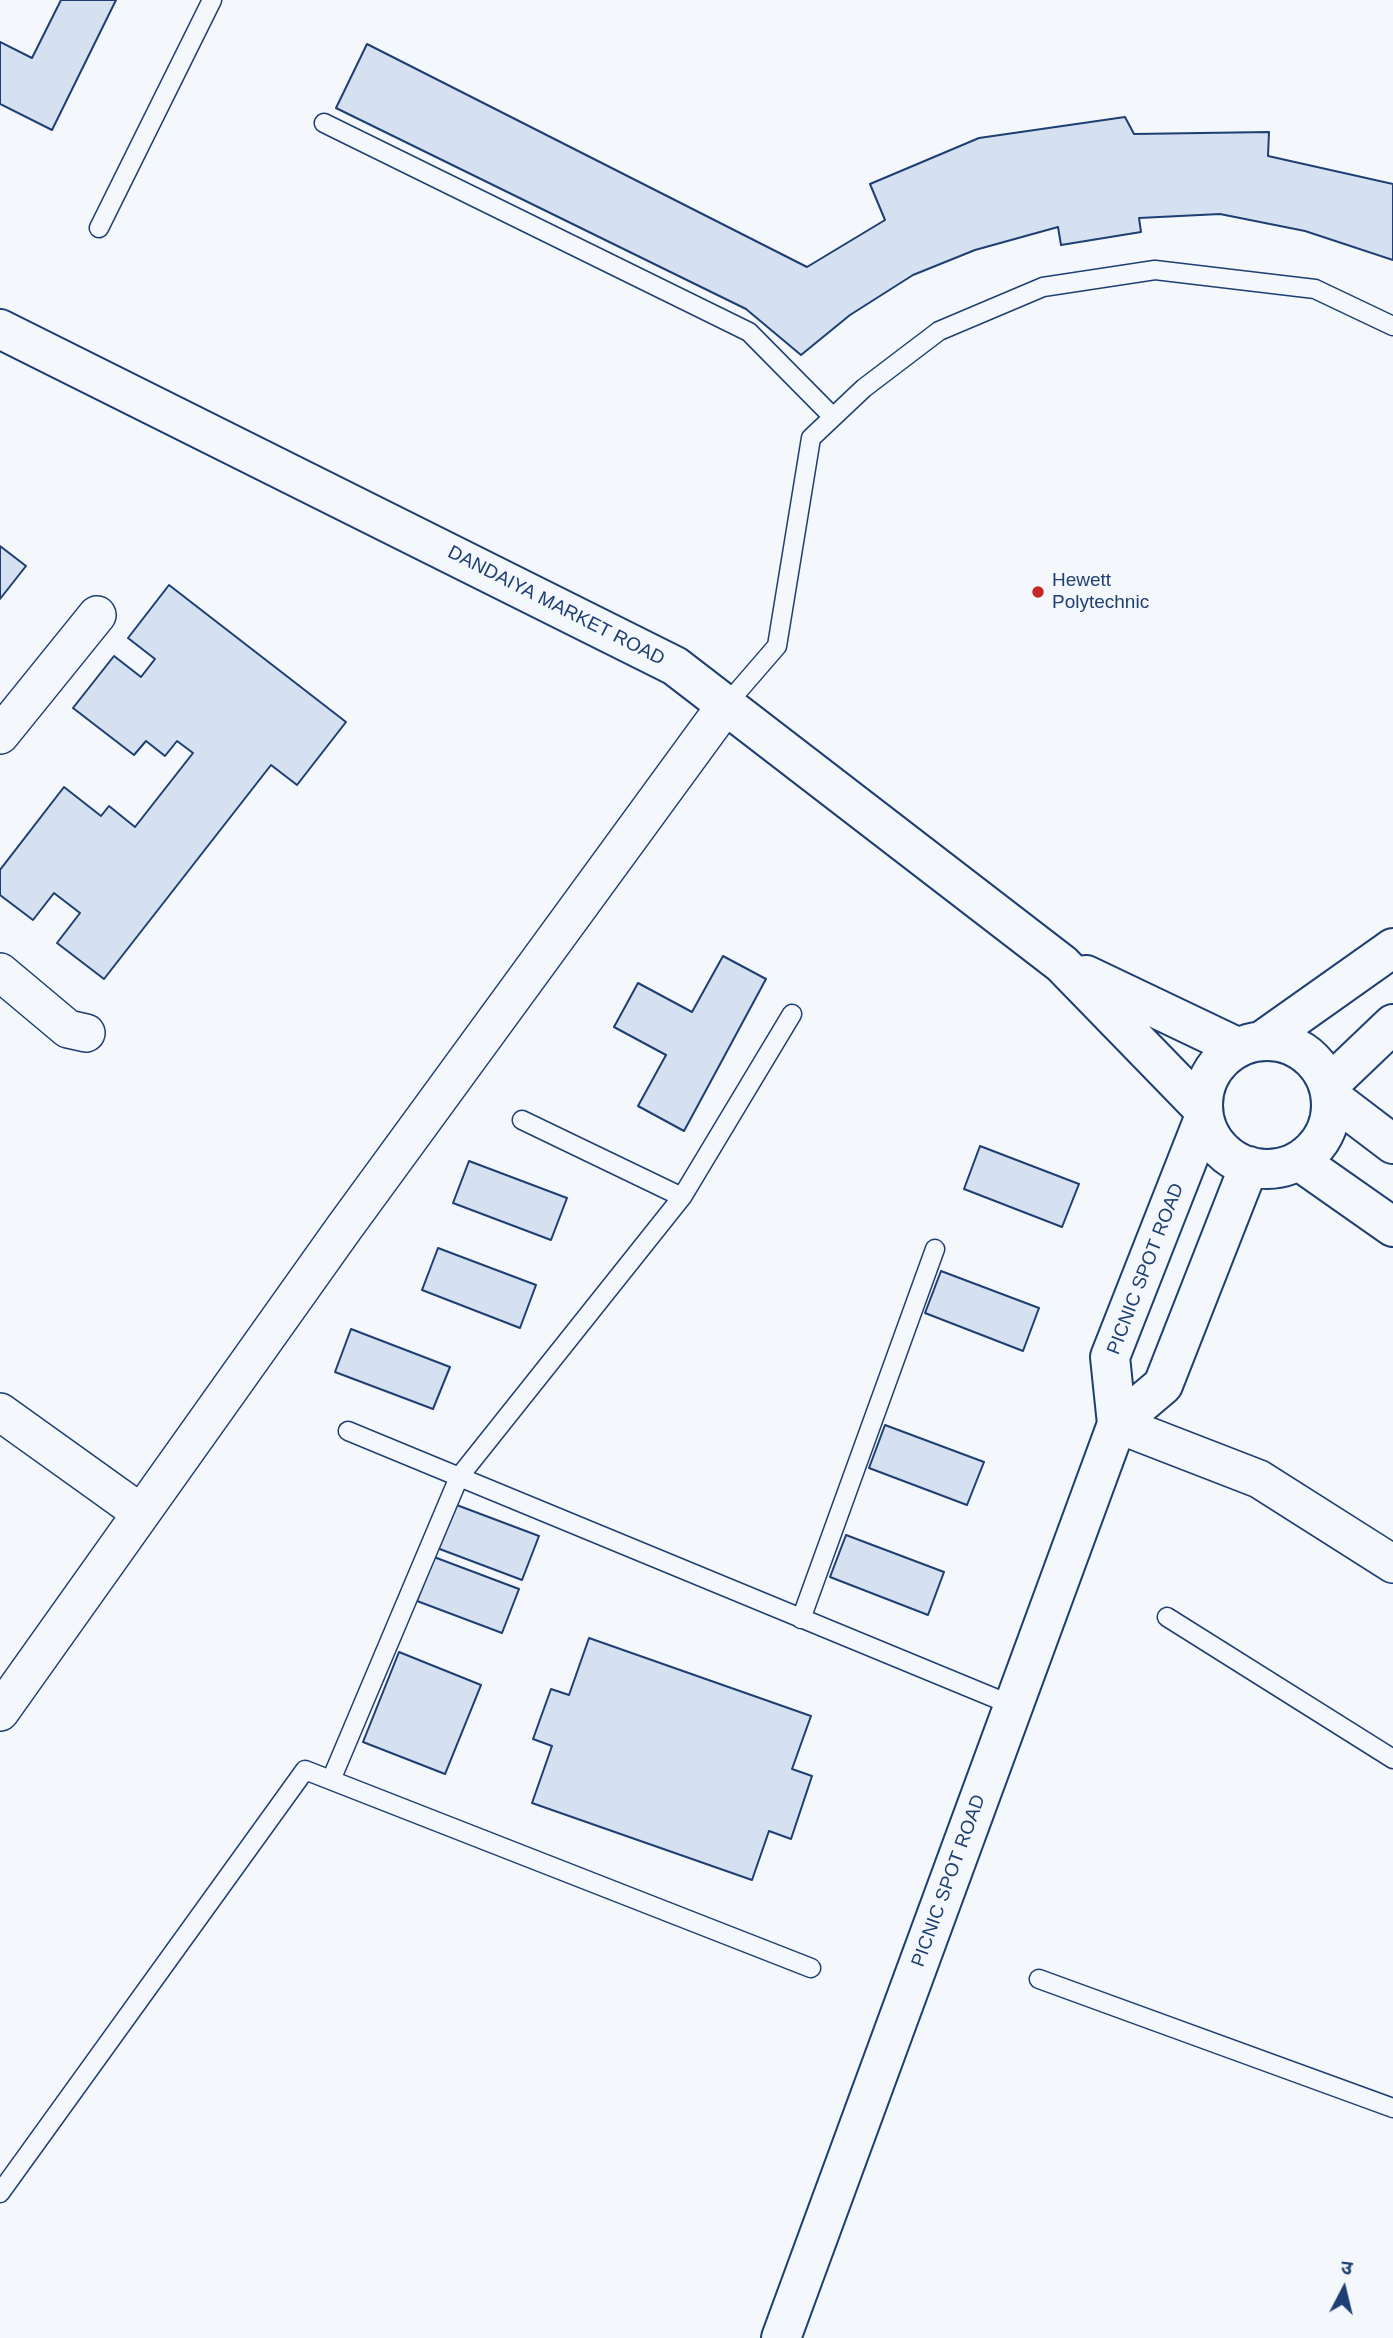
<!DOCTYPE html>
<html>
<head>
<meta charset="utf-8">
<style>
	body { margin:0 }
	#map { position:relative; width:1393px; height:2338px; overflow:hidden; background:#f4f7fb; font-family:Helvetica,"Noto Sans Devanagari",sans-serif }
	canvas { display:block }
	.north { position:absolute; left:1309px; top:2254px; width:70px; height:70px; -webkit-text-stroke:5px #f4f7fb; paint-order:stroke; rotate:7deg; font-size:19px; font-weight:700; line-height:28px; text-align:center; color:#1d3f73 }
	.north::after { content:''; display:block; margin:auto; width:24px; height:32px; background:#1d3f73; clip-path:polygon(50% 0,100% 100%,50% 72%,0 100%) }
</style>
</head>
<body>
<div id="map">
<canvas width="1393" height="2338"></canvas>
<div class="north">उ</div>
</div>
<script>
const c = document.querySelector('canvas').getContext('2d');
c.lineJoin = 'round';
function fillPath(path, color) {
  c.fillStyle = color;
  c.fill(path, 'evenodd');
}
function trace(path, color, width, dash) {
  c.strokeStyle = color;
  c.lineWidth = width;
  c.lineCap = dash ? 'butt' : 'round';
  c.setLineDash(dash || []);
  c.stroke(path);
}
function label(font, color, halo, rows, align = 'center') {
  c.font = font + ' Helvetica,sans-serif';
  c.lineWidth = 5;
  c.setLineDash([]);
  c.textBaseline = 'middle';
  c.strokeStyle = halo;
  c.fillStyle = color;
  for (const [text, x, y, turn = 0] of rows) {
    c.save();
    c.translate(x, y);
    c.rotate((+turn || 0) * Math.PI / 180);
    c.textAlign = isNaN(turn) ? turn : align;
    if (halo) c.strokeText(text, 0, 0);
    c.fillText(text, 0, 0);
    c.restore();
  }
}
const building = new Path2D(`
	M 61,0 L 116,0 L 52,130 L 0,104 L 0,42 L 32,58 Z
	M 367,44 L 807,267 L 885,220 L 870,184 L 979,138 L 1125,117 L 1134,134 L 1269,132 L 1268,156 L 1393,184 L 1393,260 L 1305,231 L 1220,214 L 1139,218 L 1141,232 L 1061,245 L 1058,227 L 975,250 L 913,275 L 850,315 L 801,355 L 746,309 L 336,108 Z
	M 0,546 L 26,566 L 0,599 Z
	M 169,585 L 346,722 L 297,785 L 271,765 L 104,979 L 57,943 L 80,913 L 54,893 L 33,920 L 0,895 L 0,870 L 64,787 L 101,816 L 109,806 L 135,827 L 193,753 L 177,741 L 165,756 L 146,741 L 134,755 L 73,708 L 114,656 L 141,677 L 155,659 L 128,638 Z
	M 723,956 L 766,979 L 684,1131 L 638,1106 L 666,1055 L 614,1027 L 638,983 L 692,1012 Z
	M 980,1146 L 1079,1184 L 1062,1227 L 964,1189 Z
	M 469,1161 L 567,1198 L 551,1240 L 453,1203 Z
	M 438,1248 L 536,1285 L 520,1328 L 422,1290 Z
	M 941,1271 L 1039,1308 L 1023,1351 L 925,1313 Z
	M 351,1329 L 450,1367 L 433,1409 L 335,1372 Z
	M 885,1425 L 984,1462 L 967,1505 L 869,1468 Z
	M 454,1504 L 539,1536 L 522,1580 L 437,1548 Z
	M 846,1535 L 944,1572 L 928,1615 L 830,1577 Z
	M 434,1557 L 519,1589 L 502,1633 L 417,1601 Z
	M 589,1638 L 811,1716 L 792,1769 L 812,1776 L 791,1839 L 769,1831 L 752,1880 L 532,1803 L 552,1746 L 533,1739 L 551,1689 L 569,1695 Z
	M 399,1652 L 481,1685 L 445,1774 L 363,1742 Z`);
fillPath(building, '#d5e0f0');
trace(building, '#1d3f73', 2);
const lane = new Path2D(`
	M 324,123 L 749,332 L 833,417
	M 99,228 L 212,0
	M 726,705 L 777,646 L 811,438 L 864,388 L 939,331 L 1043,287 L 1155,270 L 1315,289 L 1393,326
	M 522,1120 L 682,1197
	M 348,1431 L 1014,1706
	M 1167,1617 L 1393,1759
	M 801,1619 L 935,1249
	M 331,1780 L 459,1477 L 682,1197 L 792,1014
	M 1039,1979 L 1393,2108
	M 0,2193 L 305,1770 L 811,1968`);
const street = new Path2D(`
	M 0,735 L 97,615
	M 0,972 L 68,1029 L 86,1033
	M 0,1412 L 141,1513
	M 1117,1424 L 1259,1479 L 1393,1564
	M 0,1712 L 344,1228 L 726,705`);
const secondary = new Path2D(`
	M 0,329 L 675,666 L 1062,964 L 1203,1109
	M 1086,975 L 1237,1047
	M 1263,1040 L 1393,948
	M1203 1105a64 64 0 1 1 128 0a64 64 0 1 1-128 0Z
	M 1329,1085 L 1393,1024
	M 1331,1097 L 1393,1144
	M 1299,1161 L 1393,1227
	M 1117,1424 L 1163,1385 L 1249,1166
	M 781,2338 L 1117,1424 L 1110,1357 L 1204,1118`);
trace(lane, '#1d3f73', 21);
trace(street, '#1d3f73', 40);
trace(secondary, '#1d3f73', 42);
trace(lane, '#f4f7fb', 18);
trace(street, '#f4f7fb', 37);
trace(secondary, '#f4f7fb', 38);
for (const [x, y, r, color] of [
	[1038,592,7,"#c62828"]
]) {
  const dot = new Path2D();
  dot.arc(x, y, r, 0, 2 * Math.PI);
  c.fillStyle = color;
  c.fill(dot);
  trace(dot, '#f4f7fb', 2.5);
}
label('19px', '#1d3f73', '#f4f7fb', [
	["Hewett",1052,581],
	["Polytechnic",1052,603]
], 'left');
label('19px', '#1d3f73', '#f4f7fb', [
	["DANDAIYA MARKET ROAD",556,606,27],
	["PICNIC SPOT ROAD",1146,1269,-69],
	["PICNIC SPOT ROAD",949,1881,-70]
]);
</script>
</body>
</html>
